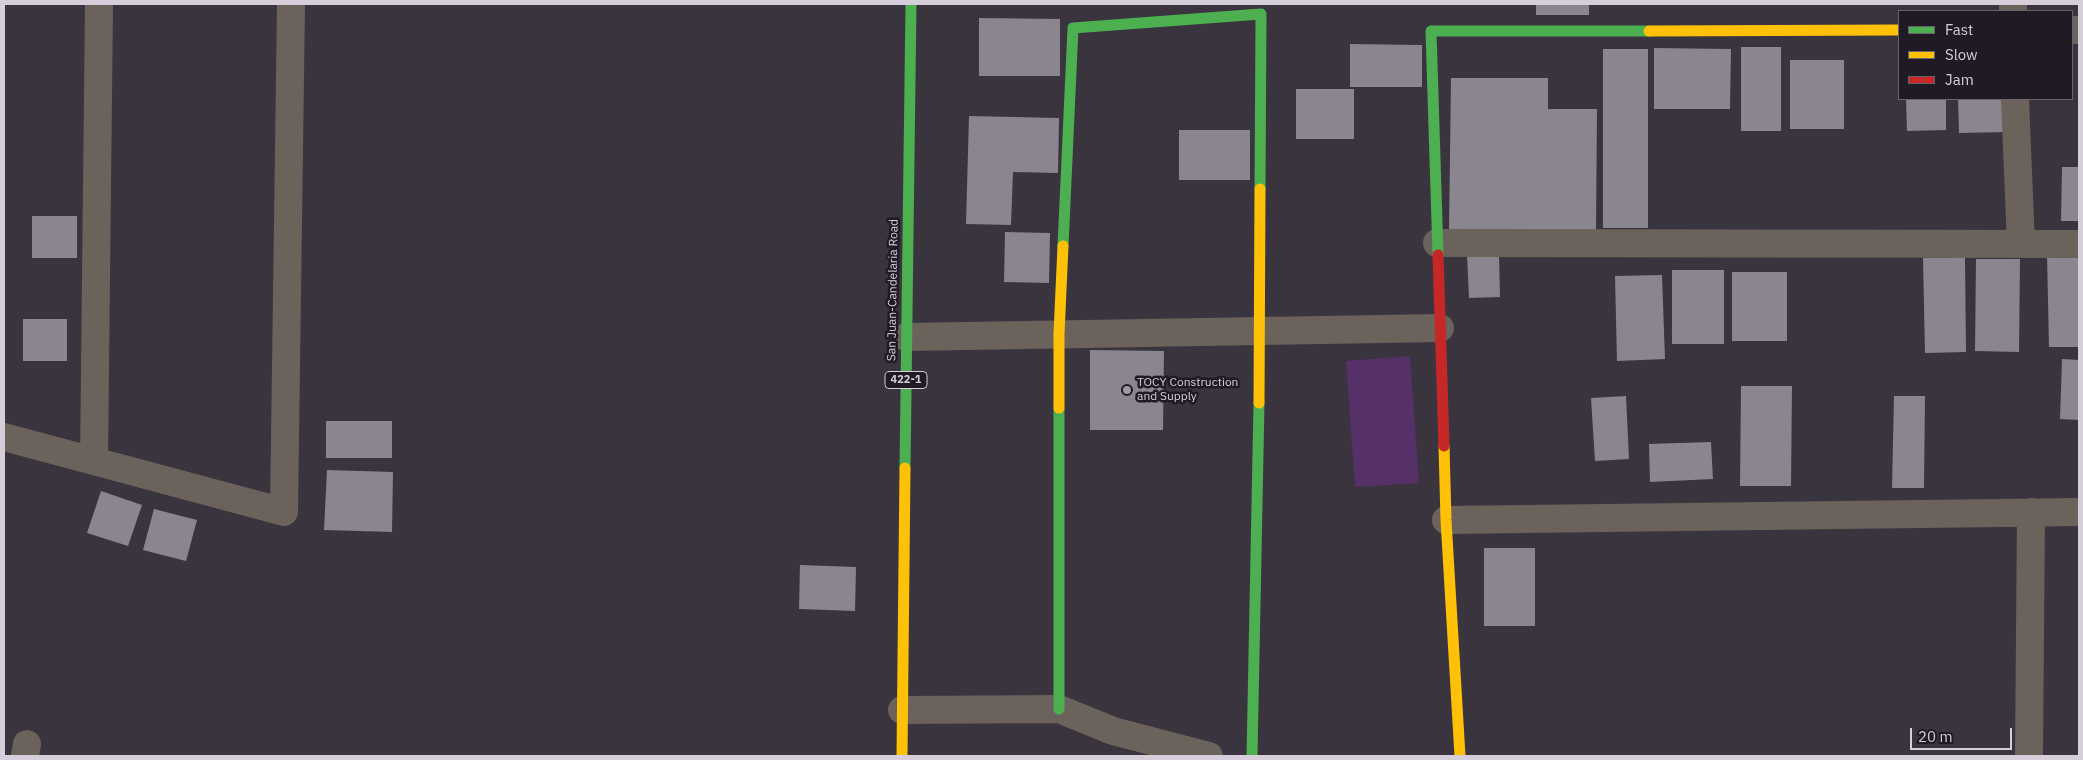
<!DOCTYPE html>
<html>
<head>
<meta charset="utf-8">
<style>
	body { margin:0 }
	#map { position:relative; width:2083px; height:760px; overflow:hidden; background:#3a343f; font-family:"IBM Plex Sans",sans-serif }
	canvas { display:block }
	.frame { position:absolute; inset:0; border:5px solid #d6cfdb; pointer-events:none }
	.legend { position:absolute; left:1898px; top:10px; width:175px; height:90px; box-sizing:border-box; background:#1f1a23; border:1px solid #68626d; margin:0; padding:6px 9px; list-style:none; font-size:15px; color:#d6cfdb }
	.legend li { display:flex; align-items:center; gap:10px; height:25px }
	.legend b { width:25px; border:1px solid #68626d }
	.scale { position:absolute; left:1910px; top:728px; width:102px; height:22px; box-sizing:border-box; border:2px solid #d6cfdb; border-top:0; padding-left:6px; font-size:15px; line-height:18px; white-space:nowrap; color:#d6cfdb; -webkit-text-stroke:4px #1f1a23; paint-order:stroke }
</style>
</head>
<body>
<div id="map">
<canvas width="2083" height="760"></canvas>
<div class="frame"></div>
<ul class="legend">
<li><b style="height:6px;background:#4caf50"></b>Fast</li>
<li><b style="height:6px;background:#ffc107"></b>Slow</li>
<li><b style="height:6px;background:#c62828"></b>Jam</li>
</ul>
<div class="scale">20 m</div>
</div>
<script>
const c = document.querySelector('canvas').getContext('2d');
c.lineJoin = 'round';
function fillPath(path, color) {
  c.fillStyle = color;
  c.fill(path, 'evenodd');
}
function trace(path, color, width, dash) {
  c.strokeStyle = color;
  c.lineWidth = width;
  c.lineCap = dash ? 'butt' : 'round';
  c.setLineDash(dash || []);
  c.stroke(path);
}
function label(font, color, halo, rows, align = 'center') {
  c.font = font + ' "IBM Plex Sans",sans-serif';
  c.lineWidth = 5;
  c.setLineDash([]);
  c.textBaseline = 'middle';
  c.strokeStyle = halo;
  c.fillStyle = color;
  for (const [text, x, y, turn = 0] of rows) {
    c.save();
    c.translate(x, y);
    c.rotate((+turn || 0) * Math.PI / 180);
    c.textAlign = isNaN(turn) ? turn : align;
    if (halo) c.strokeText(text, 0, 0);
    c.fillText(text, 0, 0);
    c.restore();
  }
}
fillPath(new Path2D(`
	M 1410,356 L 1419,483 L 1355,487 L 1346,361 Z`), '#553069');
fillPath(new Path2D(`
	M 1536,4 L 1589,4 L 1589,15 L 1536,15 Z
	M 979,18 L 1060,19 L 1060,76 L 979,76 Z
	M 1350,44 L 1422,45 L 1422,87 L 1350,87 Z
	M 1741,47 L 1781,47 L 1781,131 L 1741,131 Z
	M 1654,48 L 1731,49 L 1730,109 L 1654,109 Z
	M 1603,49 L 1648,49 L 1648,228 L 1603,228 Z
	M 1790,60 L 1844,60 L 1844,129 L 1790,129 Z
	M 1451,78 L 1548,78 L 1548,109 L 1597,109 L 1596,231 L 1449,230 Z
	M 1296,89 L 1354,89 L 1354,139 L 1296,139 Z
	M 1906,99 L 1946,99 L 1946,130 L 1907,131 Z
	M 1958,99 L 2005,99 L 2006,132 L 1959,133 Z
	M 969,116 L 1059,118 L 1058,173 L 1013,172 L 1011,225 L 966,224 Z
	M 1179,130 L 1250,130 L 1250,180 L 1179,180 Z
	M 2062,167 L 2079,167 L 2079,221 L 2061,221 Z
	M 32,216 L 77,216 L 77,258 L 32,258 Z
	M 1005,232 L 1050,233 L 1049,283 L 1004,282 Z
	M 2079,254 L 2079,347 L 2049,347 L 2047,255 Z
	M 1499,255 L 1500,297 L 1469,298 L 1467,256 Z
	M 1965,257 L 1966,352 L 1925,353 L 1923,258 Z
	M 1976,259 L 2020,259 L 2019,352 L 1975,351 Z
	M 1672,270 L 1724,270 L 1724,344 L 1672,344 Z
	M 1732,272 L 1787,272 L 1787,341 L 1732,341 Z
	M 1662,275 L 1665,359 L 1617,361 L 1615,276 Z
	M 23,319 L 67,319 L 67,361 L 23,361 Z
	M 1090,350 L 1164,351 L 1163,430 L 1090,430 Z
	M 2062,359 L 2079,360 L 2079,420 L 2060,419 Z
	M 1741,386 L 1792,386 L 1791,486 L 1740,486 Z
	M 1626,396 L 1629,459 L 1595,461 L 1591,398 Z
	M 1894,396 L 1925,396 L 1924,488 L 1892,488 Z
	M 326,421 L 392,421 L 392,458 L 326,458 Z
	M 1711,442 L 1713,479 L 1650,482 L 1649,444 Z
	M 327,470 L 393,472 L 392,532 L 324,530 Z
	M 101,491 L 142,505 L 128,546 L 87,533 Z
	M 154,509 L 197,520 L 186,561 L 143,550 Z
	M 1484,548 L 1535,548 L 1535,626 L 1484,626 Z
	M 800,565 L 856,567 L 855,611 L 799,609 Z`), '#8b858f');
trace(new Path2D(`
	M 2013,4 L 2013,11
	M 2072,30 L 2079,30
	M 2015,99 L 2021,244
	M 1437,243 L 2079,244
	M 906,337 L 1440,328
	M 4,437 L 284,512 L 291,4
	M 94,461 L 99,4
	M 1446,520 L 2079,512
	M 902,710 L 1059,709 L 1113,731 L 1209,756
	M 25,756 L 27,744
	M 2029,756 L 2031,512`), '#6b625c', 28);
trace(new Path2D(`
	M 1063,246 L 1073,28 L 1261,14 L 1260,189
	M 1438,255 L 1431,31 L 1649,31
	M 1059,408 L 1059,709
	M 905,468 L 911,4
	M 1252,756 L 1259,403`), '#4caf50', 11);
trace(new Path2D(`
	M 1649,31 L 1899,30
	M 1259,403 L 1260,189
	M 1059,408 L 1059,334 L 1063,246
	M 1444,446 L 1446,520 L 1460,756
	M 902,756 L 905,468`), '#ffc107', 11);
trace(new Path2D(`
	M 1438,255 L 1444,446`), '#c62828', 11);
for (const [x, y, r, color] of [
	[1127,390,5,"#9f99a4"]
]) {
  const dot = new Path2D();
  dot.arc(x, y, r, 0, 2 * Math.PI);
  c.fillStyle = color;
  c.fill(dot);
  trace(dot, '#1f1a23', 2);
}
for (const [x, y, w] of [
	[906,380,42]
]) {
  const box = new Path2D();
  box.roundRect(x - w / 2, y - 8.5, w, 17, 4);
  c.fillStyle = '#1f1a23';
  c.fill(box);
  trace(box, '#d6cfdb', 1);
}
label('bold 11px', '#d6cfdb', null, [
	["422-1",906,380]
]);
label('12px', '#d6cfdb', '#1f1a23', [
	["San Juan-Candelaria Road",893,290,-89]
]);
label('12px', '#d6cfdb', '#1f1a23', [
	["TOCY Construction",1137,383],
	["and Supply",1137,397]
], 'left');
</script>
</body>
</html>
